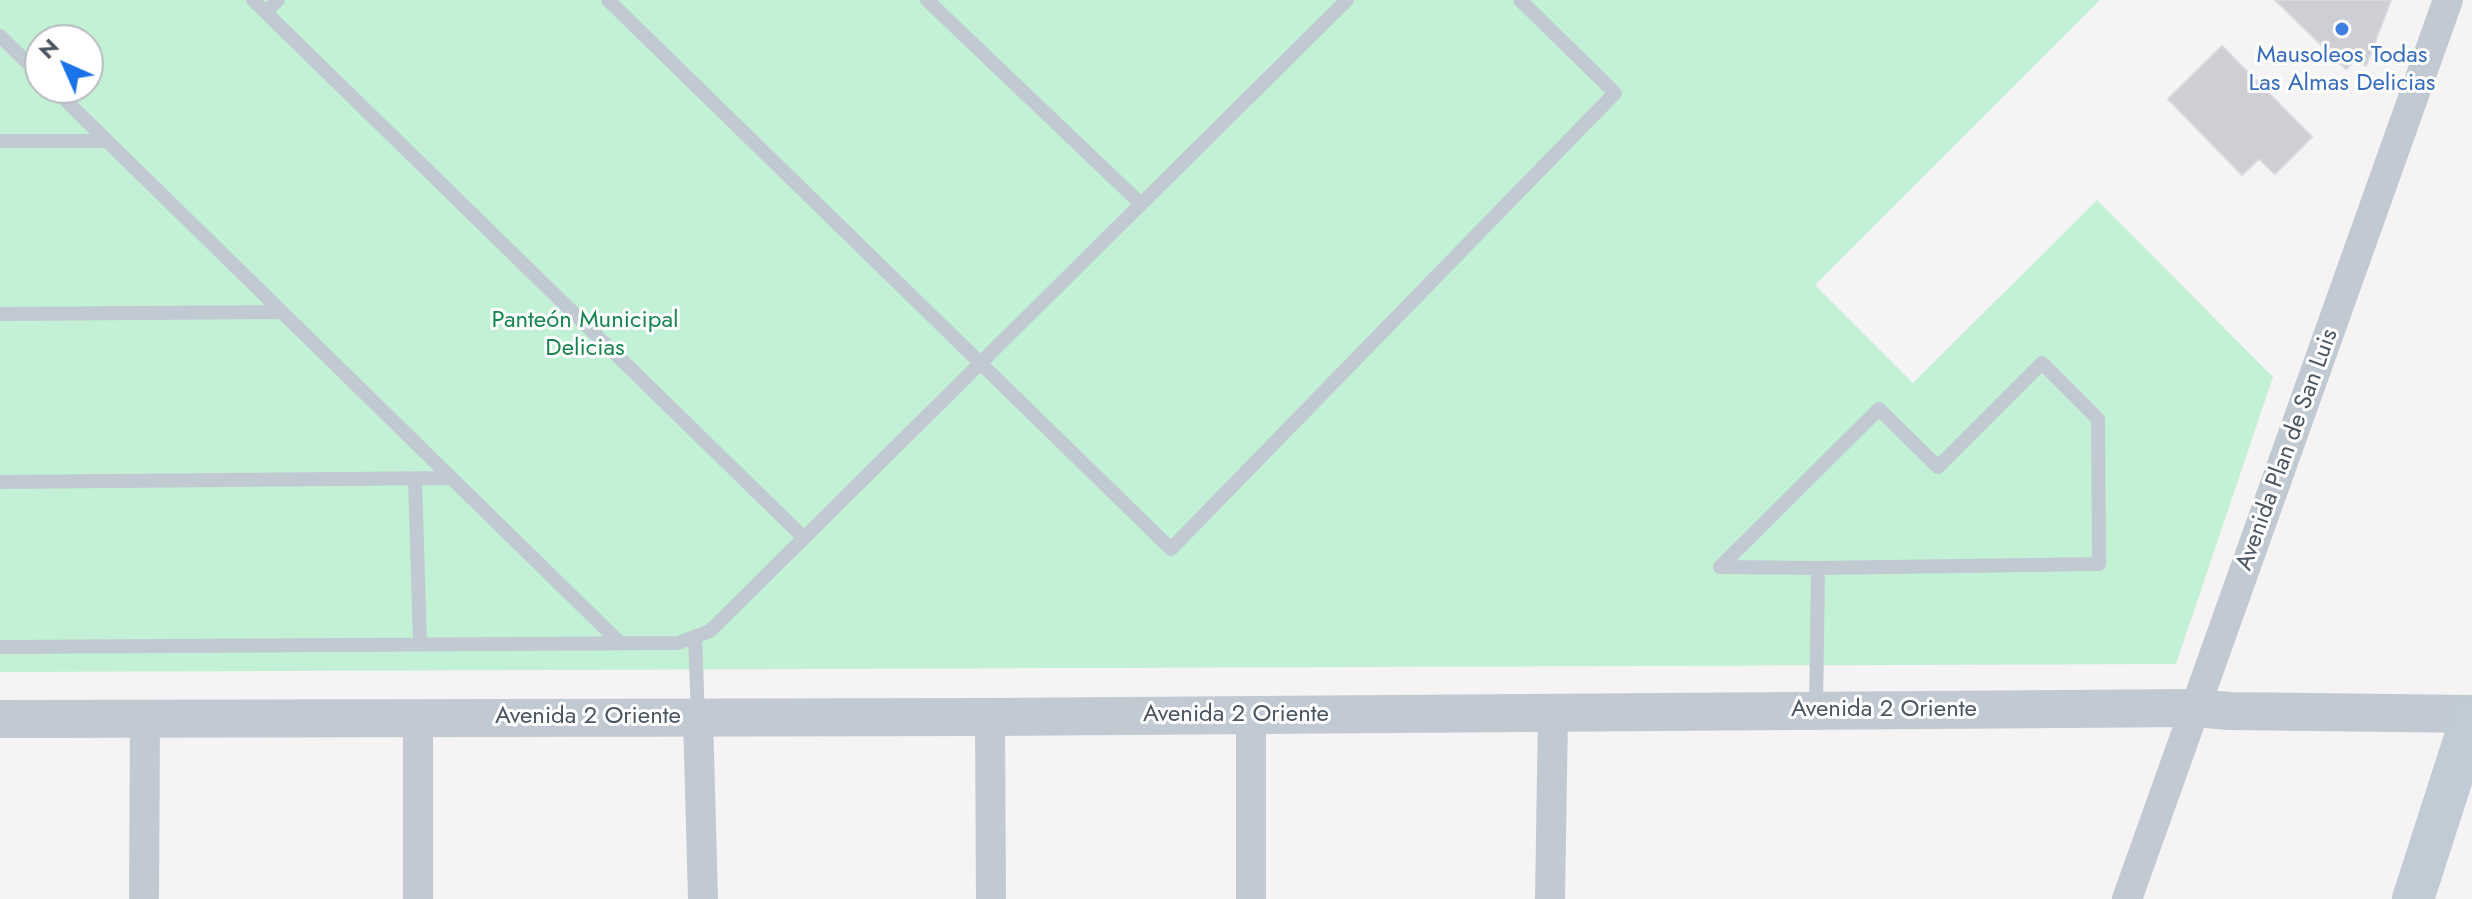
<!DOCTYPE html>
<html>
<head>
<meta charset="utf-8">
<style>
	body { margin:0 }
	#map { position:relative; width:2472px; height:899px; overflow:hidden; background:#f5f3f3; font-family:Jost,sans-serif }
	canvas { display:block }
	.north { position:absolute; left:24px; top:24px; width:80px; height:80px; box-sizing:border-box; background:#fff; border:2px solid #b7bbc0; border-radius:50%; rotate:315deg; font-size:22px; font-weight:700; line-height:32px; text-align:center; color:#4a5661 }
	.north::after { content:''; display:block; margin:auto; width:28px; height:36px; background:#1a73e8; clip-path:polygon(50% 0,100% 100%,50% 72%,0 100%) }
</style>
</head>
<body>
<div id="map">
<canvas width="2472" height="899"></canvas>
<div class="north">N</div>
</div>
<script>
const c = document.querySelector('canvas').getContext('2d');
c.lineJoin = 'round';
function fillPath(path, color) {
  c.fillStyle = color;
  c.fill(path, 'evenodd');
}
function trace(path, color, width, dash) {
  c.strokeStyle = color;
  c.lineWidth = width;
  c.lineCap = dash ? 'butt' : 'round';
  c.setLineDash(dash || []);
  c.stroke(path);
}
function label(font, color, halo, rows, align = 'center') {
  c.font = font + ' Jost,sans-serif';
  c.lineWidth = 6;
  c.setLineDash([]);
  c.textBaseline = 'middle';
  c.strokeStyle = halo;
  c.fillStyle = color;
  for (const [text, x, y, turn = 0] of rows) {
    c.save();
    c.translate(x, y);
    c.rotate((+turn || 0) * Math.PI / 180);
    c.textAlign = isNaN(turn) ? turn : align;
    if (halo) c.strokeText(text, 0, 0);
    c.fillText(text, 0, 0);
    c.restore();
  }
}
fillPath(new Path2D(`
	M 0,0 L 2100,0 L 1815,285 L 1913,383 L 2097,200 L 2273,377 L 2176,664 L 0,672 ZM 40,40 L 88,40 L 88,88 L 40,88 Z`), '#c3f1d5');
const building = new Path2D(`
	M 2275,0 L 2391,0 L 2366,66 L 2357,58 L 2346,69 Z
	M 2222,46 L 2312,137 L 2275,174 L 2259,159 L 2242,175 L 2168,99 Z`);
fillPath(building, '#cdcfd5');
trace(building, '#d7d9de', 2);
trace(new Path2D(`
	M 253,0 L 804,538
	M 608,0 L 1171,549 L 1615,93 L 1520,0
	M 927,0 L 1141,204
	M 266,12 L 278,0
	M 0,36 L 40,75
	M 53,88 L 620,643
	M 0,141 L 107,141
	M 0,314 L 281,312
	M 415,479 L 420,644
	M 0,482 L 450,478
	M 695,637 L 698,717
	M 0,647 L 678,643 L 710,631 L 1347,0
	M 1816,710 L 1818,568 L 2099,564 L 2098,419 L 2042,363 L 1938,467 L 1879,409 L 1720,567 L 1818,568`), '#c1cad2', 14);
trace(new Path2D(`
	M 1251,714 L 1251,899
	M 698,717 L 703,899
	M 990,717 L 991,899
	M 144,899 L 145,718
	M 418,899 L 418,718
	M 1550,899 L 1553,713
	M 2127,899 L 2448,0`), '#c1cad2', 30);
trace(new Path2D(`
	M 0,719 L 990,717 L 2196,708 L 2229,711 L 2472,714`), '#c1cad2', 38);
trace(new Path2D(`
	M 2413,899 L 2472,716`), '#c1cbd6', 42);
for (const [x, y, r, color] of [
	[2342,29,8,"#3f7fe0"]
]) {
  const dot = new Path2D();
  dot.arc(x, y, r, 0, 2 * Math.PI);
  c.fillStyle = color;
  c.fill(dot);
  trace(dot, '#fff', 3);
}
label('24px', '#366cbe', '#fff', [
	["Mausoleos Todas",2342,56],
	["Las Almas Delicias",2342,84]
]);
label('24px', '#17864f', '#fff', [
	["Panteón Municipal",585,321],
	["Delicias",585,349]
]);
label('24px', '#4a5661', '#fff', [
	["Avenida Plan de San Luis",2288,450,-70],
	["Avenida 2 Oriente",1884,710],
	["Avenida 2 Oriente",1236,715],
	["Avenida 2 Oriente",588,717]
]);
</script>
</body>
</html>
